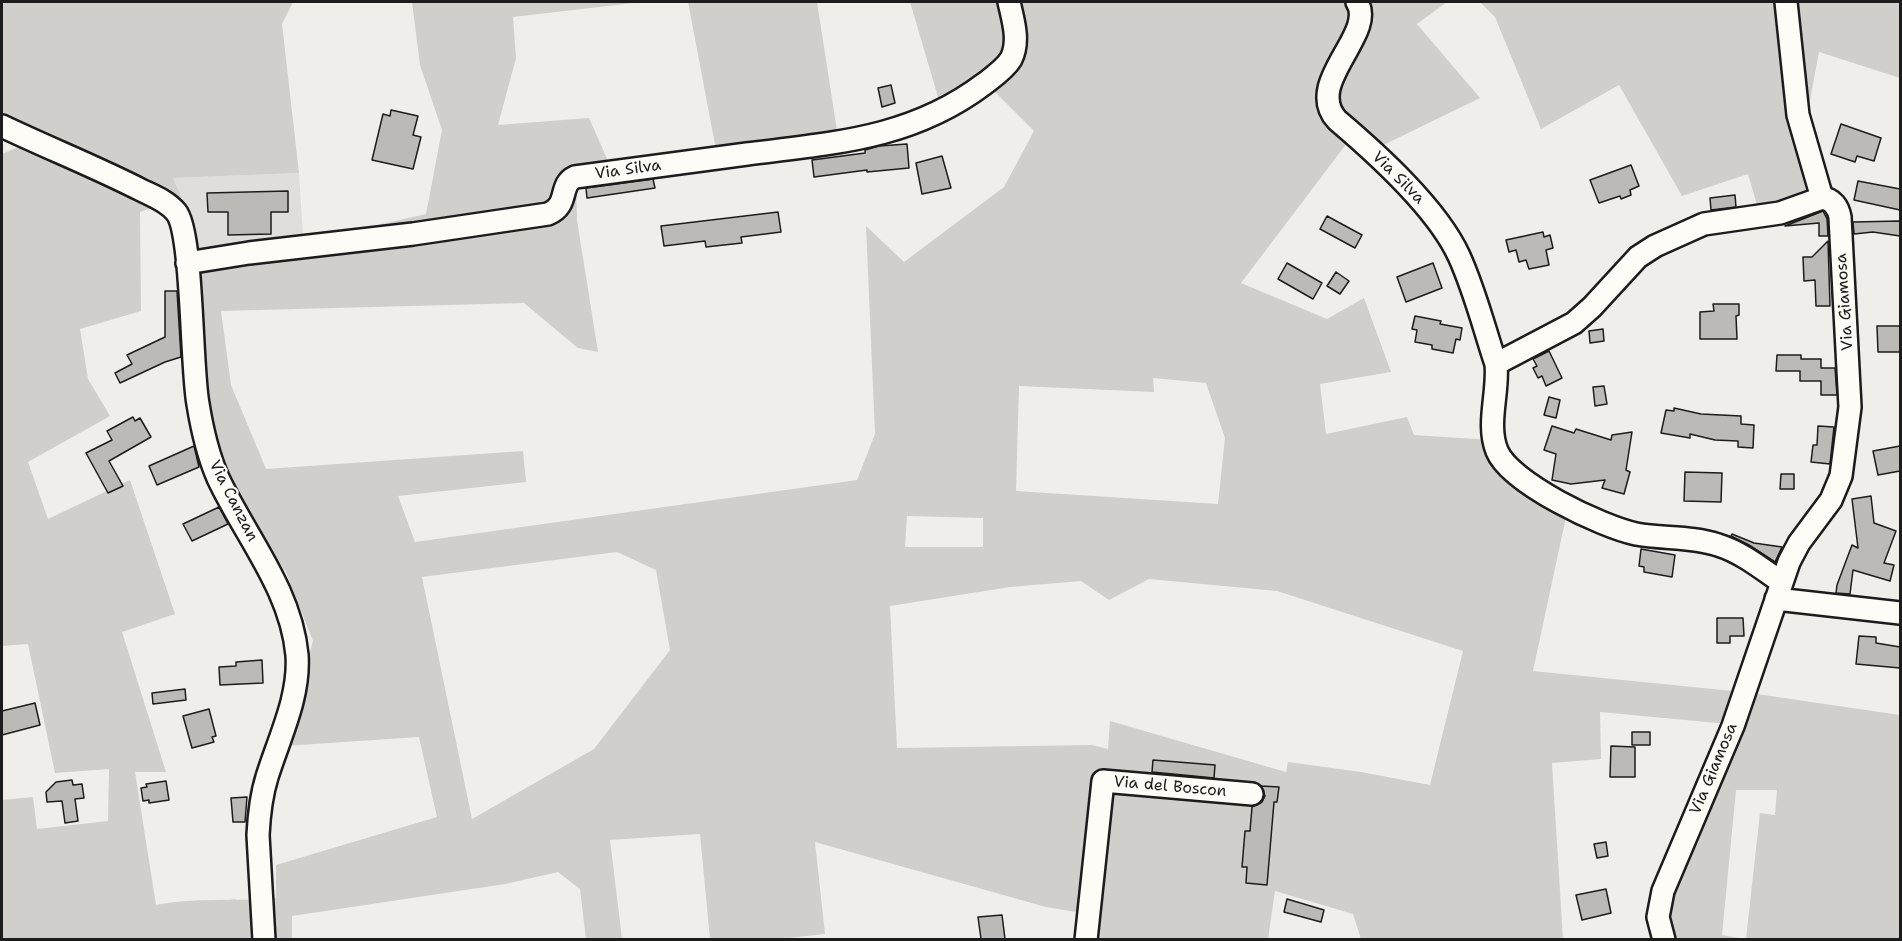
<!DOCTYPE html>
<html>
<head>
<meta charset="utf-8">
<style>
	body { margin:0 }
	#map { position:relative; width:1902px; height:941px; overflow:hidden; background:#f0eeea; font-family:"Shantell Sans",sans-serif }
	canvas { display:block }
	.frame { position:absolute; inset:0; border:3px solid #1c1c1c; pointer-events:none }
</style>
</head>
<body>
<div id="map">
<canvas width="1902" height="941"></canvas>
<div class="frame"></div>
</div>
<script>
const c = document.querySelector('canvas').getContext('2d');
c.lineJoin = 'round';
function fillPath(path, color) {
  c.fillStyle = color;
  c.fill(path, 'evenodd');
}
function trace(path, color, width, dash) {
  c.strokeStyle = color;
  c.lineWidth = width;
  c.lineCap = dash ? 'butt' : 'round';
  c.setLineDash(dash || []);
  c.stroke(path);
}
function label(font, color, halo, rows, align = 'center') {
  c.font = font + ' "Shantell Sans",sans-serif';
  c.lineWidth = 4.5;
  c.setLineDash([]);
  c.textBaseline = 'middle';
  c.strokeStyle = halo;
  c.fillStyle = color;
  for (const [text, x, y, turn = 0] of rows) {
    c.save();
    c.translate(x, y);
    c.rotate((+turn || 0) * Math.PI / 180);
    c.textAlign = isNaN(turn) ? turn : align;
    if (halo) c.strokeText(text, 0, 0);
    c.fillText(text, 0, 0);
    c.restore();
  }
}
fillPath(new Path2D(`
	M 299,173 L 304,251 L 193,267 L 182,198 L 173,178 Z`), '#e0deda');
fillPath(new Path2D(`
	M 2,2 L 293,2 L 282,24 L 299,173 L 173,178 L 182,198 L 140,212 L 141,311 L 80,329 L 88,379 L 110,416 L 28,462 L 48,519 L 130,480 L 175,614 L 122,632 L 166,772 L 135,772 L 156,905 C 195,897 236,902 276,898 L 276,865 L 437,817 L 419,737 L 285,746 L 313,641 L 286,572 L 252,527 L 218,456 L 200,374 L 193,267 L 426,214 L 442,130 L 420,65 L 412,2 L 642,2 L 513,17 L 516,58 L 498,125 L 589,118 L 612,170 L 576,180 L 577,220 L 598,352 L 578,348 L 524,303 L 221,311 L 231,385 L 266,469 L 523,451 L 526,482 L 398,496 L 415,542 L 857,480 L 875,434 L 866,226 L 904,262 L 1004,187 L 1034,131 L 978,75 L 938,97 L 910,2 L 1447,2 L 1417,24 L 1480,98 L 1367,153 L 1347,143 L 1241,283 L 1327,319 L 1364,298 L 1391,372 L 1320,384 L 1326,434 L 1407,417 L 1414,435 L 1492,440 L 1497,458 L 1569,503 L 1533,671 L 1743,692 L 1900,715 L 1900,939 L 1668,939 L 1665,900 L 1739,725 L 1600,712 L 1601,759 L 1552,763 L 1563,939 L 1361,939 L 1353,914 L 1275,891 L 1268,939 L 1092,939 L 1094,915 L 1046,907 L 815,842 L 825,934 L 770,940 L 710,939 L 700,834 L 610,840 L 622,939 L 586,939 L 580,889 L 558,872 L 505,884 L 292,916 L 292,939 L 2,939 L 2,800 L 33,797 L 37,829 L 108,821 L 109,769 L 55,773 L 28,644 L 2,646 L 2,154 L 25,144 L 2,132 ZM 1153,378 L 1206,383 L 1225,438 L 1218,504 L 1016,491 L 1019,386 L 1154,392 ZM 907,516 L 983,518 L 983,547 L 905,547 ZM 617,552 L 656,570 L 670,650 L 594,749 L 472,819 L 422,577 ZM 1149,579 L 1277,591 L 1463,651 L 1430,785 L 1361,772 L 1288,762 L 1286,772 L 1110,721 L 1108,749 L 1092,745 L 897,748 L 890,606 L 1010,587 L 1081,581 L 1109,600 ZM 1736,790 L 1777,790 L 1775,815 L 1760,813 L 1746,939 L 1722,935 Z
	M 688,2 L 817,2 L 838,137 L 717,155 Z
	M 1480,2 L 1900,2 L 1900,78 L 1819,52 L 1805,127 L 1825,196 L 1759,212 L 1748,174 L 1682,196 L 1619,85 L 1541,129 L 1495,17 Z`), '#d0cfcc');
const building = new Path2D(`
	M 891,85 L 895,103 L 882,107 L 878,88 Z
	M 391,110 L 418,116 L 413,135 L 421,137 L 413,169 L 372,160 L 383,114 L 390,116 Z
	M 1841,124 L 1881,138 L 1874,161 L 1857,156 L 1855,162 L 1831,154 Z
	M 907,144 L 909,168 L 867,172 L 867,170 L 814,177 L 812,160 L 865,153 L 865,150 L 879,146 Z
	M 942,156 L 951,188 L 922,194 L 916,163 Z
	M 1631,165 L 1639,186 L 1630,190 L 1631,195 L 1621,199 L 1620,196 L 1599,203 L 1590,180 Z
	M 653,179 L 655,188 L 587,198 L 586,188 Z
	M 1858,181 L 1900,189 L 1900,210 L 1854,200 Z
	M 288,191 L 288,212 L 271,212 L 271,234 L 228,235 L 228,212 L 208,212 L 207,193 Z
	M 1735,195 L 1736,207 L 1711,210 L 1710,198 Z
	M 1823,211 L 1827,219 L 1828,236 L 1819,236 L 1819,223 L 1785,226 Z
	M 778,212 L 781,232 L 741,237 L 742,243 L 706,247 L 705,241 L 664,246 L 661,226 Z
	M 1327,216 L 1362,235 L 1355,248 L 1320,229 Z
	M 1900,221 L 1900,236 L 1873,232 L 1854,234 L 1853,222 Z
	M 1543,232 L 1544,237 L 1550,235 L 1553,248 L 1546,250 L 1549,265 L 1529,269 L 1526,260 L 1519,262 L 1516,250 L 1509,252 L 1506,240 Z
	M 1828,241 L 1830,306 L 1816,306 L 1815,280 L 1804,281 L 1803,257 L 1812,257 Z
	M 1287,263 L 1322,283 L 1313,299 L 1278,279 Z
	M 1433,263 L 1442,288 L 1406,302 L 1397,277 Z
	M 1336,272 L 1349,281 L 1340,294 L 1327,286 Z
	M 165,291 L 177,291 L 181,357 L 165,362 L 120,383 L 115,373 L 132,364 L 127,355 L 165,337 Z
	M 1713,304 L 1739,304 L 1739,315 L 1736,316 L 1737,339 L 1700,339 L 1700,312 L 1714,311 Z
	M 1415,316 L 1441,321 L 1440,324 L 1462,328 L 1460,340 L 1456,339 L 1453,353 L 1432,349 L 1432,345 L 1415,342 L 1417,330 L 1412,329 Z
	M 1877,326 L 1900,326 L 1900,352 L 1878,352 Z
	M 1603,329 L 1604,341 L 1590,343 L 1589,331 Z
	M 1549,351 L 1562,378 L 1546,386 L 1542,376 L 1538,378 L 1533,368 L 1537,366 L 1533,359 Z
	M 1777,355 L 1801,355 L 1801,359 L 1821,359 L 1821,368 L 1835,368 L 1837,395 L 1821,395 L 1821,381 L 1800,381 L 1800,371 L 1776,371 Z
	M 1604,386 L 1607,404 L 1595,406 L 1593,387 Z
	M 1549,397 L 1560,400 L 1556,418 L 1544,415 Z
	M 1674,408 L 1701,414 L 1741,416 L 1741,424 L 1754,425 L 1753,448 L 1738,447 L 1738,441 L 1715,440 L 1690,434 L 1690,438 L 1661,433 L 1666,410 L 1674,411 Z
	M 133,417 L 135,421 L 140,418 L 151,437 L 109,461 L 123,486 L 108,493 L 86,453 L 112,440 L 107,431 Z
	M 1552,426 L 1574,433 L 1576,429 L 1611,440 L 1612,435 L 1632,432 L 1626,470 L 1630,472 L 1624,494 L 1602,488 L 1605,480 L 1571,484 L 1552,480 L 1556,454 L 1544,450 Z
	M 1818,426 L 1834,427 L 1830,464 L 1811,462 L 1813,445 L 1817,445 Z
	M 194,446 L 199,467 L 157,485 L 149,466 Z
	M 1900,446 L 1900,471 L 1878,475 L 1873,451 Z
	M 1685,472 L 1722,473 L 1721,502 L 1684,501 Z
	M 1781,474 L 1794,474 L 1794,489 L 1780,489 Z
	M 1871,496 L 1874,523 L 1896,531 L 1884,563 L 1894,565 L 1890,581 L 1853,570 L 1850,594 L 1836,593 L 1837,585 L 1852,545 L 1858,548 L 1852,499 Z
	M 219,507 L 228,524 L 192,541 L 183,524 Z
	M 1732,534 L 1754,543 L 1782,547 L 1775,562 L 1749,545 L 1731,536 Z
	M 1641,549 L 1675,555 L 1672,577 L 1644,572 L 1644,567 L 1639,566 Z
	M 1717,618 L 1743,618 L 1744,636 L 1730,636 L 1730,643 L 1717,643 Z
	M 1859,636 L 1876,637 L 1876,643 L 1900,647 L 1900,668 L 1856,664 Z
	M 262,660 L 263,683 L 220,685 L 219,667 L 236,666 L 236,662 Z
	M 185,689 L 186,700 L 153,704 L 152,693 Z
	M 35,703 L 40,725 L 2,735 L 2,711 Z
	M 209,709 L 216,736 L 212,737 L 214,742 L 192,748 L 183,716 Z
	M 1632,732 L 1650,732 L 1650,745 L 1632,745 Z
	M 1611,746 L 1635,747 L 1635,777 L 1610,777 Z
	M 1153,760 L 1215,765 L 1214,778 L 1152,772 Z
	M 72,780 L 73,785 L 82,784 L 84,798 L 75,799 L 78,821 L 65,823 L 62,801 L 47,802 L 46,792 L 56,782 Z
	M 166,781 L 169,800 L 149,803 L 149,800 L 143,801 L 141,788 L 147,787 L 146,784 Z
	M 1261,786 L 1279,787 L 1277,802 L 1274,802 L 1267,885 L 1246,883 L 1247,867 L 1242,867 L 1245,831 L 1250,831 L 1252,807 L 1262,802 L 1265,796 Z
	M 247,797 L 245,822 L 233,822 L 231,798 Z
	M 1606,842 L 1608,856 L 1597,858 L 1594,844 Z
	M 1606,889 L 1611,913 L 1582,920 L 1576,895 Z
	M 1287,899 L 1324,910 L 1321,922 L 1284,912 Z
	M 1002,915 L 1005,939 L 981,939 L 978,917 Z`);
fillPath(building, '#bbbab6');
trace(building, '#1c1c1c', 1.5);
const minor = new Path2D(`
	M 1357,2 C 1377,34 1303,83 1337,120 C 1377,154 1437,208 1459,256 C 1475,291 1484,328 1496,364 L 1574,323 L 1592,307 L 1638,257 L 1655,246 L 1704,224 L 1780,213 L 1822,198
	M 1786,2 L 1798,115 L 1822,198
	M 2,126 C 48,148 96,167 141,190 C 153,196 167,201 176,212 C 193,232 191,368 198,404 C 202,429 208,455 218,478 C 245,536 291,589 297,655 C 300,697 279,738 267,777 C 261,796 259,816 258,835 L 264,940
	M 187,263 L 249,253 L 413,234 L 548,214 C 570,205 558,185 575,177 C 632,169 690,162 747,154 C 834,143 911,139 984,84 C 993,77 1005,69 1011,59 C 1020,41 1013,20 1009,2
	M 1496,364 C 1499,392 1486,424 1497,451 C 1510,483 1602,527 1636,534 C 1663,539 1692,536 1718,545 C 1741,552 1761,568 1781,582
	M 1776,599 L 1900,613
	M 1086,940 L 1103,781 L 1252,794
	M 1664,940 L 1658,917 L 1663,891 L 1733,726 L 1789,562 L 1799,543 L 1831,500 L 1841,476 L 1850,407 L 1840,217 C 1838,207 1833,199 1822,198`);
trace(minor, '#1c1c1c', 26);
trace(minor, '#fdfcf7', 21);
label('16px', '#1c1c1c', '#fdfcf7', [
	["Via Silva",628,170,-8],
	["Via Silva",1398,178,45],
	["Via Giamosa",1845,302,-94],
	["Via Canzan",233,501,63],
	["Via Giamosa",1714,769,-67],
	["Via del Boscon",1170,787,5]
]);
</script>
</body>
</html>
